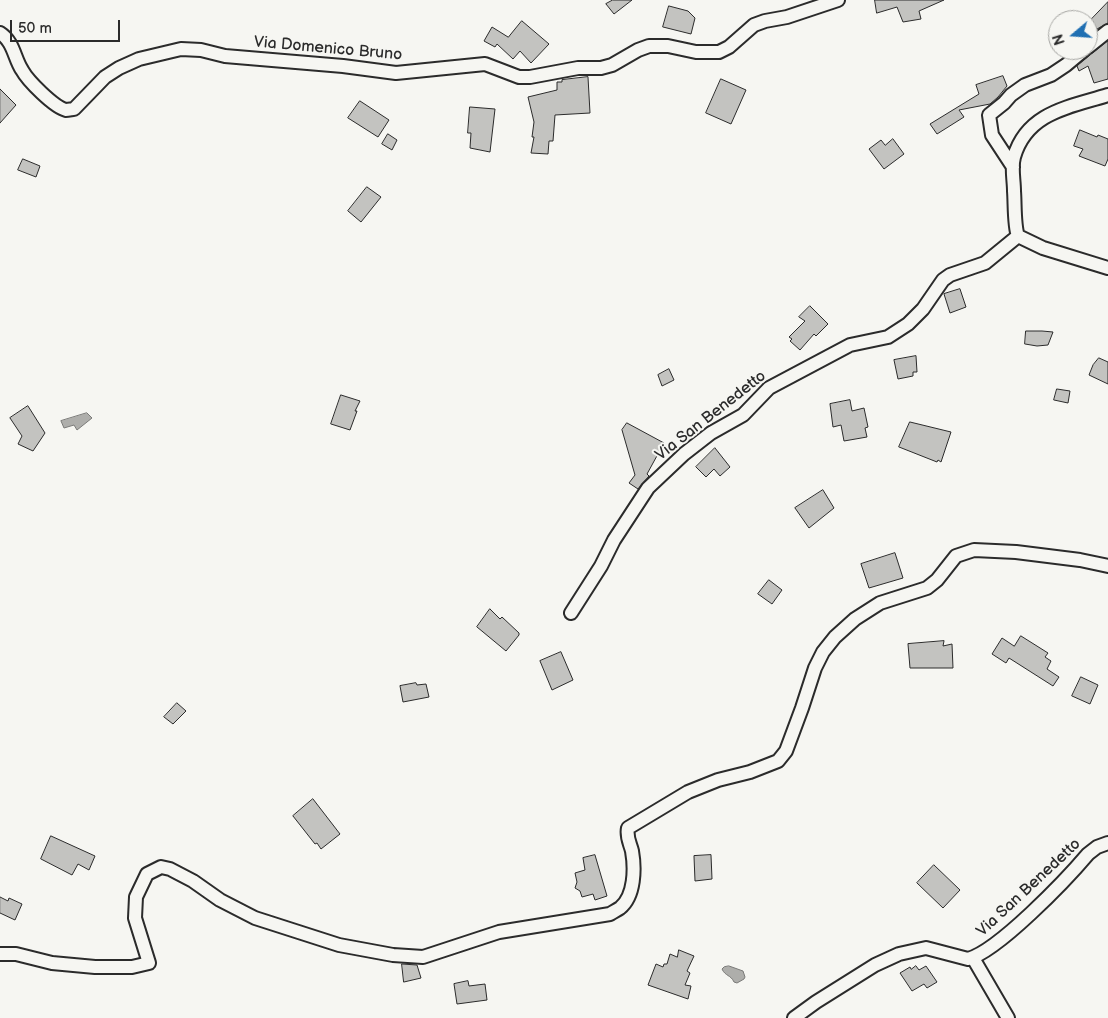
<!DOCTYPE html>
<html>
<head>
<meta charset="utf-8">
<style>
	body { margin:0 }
	#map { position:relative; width:1108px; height:1018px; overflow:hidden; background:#f6f6f2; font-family:"Balsamiq Sans",sans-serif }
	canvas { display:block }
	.north { position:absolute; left:1048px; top:10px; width:50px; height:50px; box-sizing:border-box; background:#f6f6f2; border:1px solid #a5a5a2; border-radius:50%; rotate:252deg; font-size:14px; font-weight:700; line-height:20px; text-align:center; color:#2b2b2b }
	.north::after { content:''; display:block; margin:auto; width:18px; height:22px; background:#1f6fb2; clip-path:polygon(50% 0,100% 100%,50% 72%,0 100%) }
	.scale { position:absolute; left:10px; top:20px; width:110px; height:22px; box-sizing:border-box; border:2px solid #2b2b2b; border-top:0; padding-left:6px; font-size:15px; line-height:18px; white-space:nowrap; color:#2b2b2b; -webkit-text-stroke:4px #f6f6f2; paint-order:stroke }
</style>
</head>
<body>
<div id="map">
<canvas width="1108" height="1018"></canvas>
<div class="north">N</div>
<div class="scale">50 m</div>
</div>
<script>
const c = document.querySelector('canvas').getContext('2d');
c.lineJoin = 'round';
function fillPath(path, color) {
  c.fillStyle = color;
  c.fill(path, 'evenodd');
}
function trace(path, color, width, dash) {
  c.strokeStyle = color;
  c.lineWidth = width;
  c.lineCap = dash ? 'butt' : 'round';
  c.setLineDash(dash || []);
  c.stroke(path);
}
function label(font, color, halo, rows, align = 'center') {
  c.font = font + ' "Balsamiq Sans",sans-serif';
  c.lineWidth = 4;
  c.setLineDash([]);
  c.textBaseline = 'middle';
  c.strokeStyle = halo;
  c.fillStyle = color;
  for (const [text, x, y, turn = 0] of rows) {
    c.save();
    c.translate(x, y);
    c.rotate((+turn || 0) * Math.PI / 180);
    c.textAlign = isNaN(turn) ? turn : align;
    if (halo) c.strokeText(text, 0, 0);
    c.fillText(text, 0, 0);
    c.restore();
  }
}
const water = new Path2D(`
	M 87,413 L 92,418 L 77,430 L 74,425 L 64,428 L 61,421 Z
	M 729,966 L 743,971 L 745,977 L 744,979 L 737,983 L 734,982 C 731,975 725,976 722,969 L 724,967 Z`);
fillPath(water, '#aeaeab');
trace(water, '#7a7a78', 1);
const building = new Path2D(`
	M 613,0 L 632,0 L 614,14 L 606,4 Z
	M 875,0 L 944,0 L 919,11 L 921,19 L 903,22 L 897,7 L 877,13 Z
	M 1108,2 L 1108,23 L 1097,29 L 1089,22 Z
	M 669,6 L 688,11 L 695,18 L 691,34 L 663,27 Z
	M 522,21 L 549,44 L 531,63 L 520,51 L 513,59 L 497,44 L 495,47 L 484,41 L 492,27 L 508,37 Z
	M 1108,41 L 1108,79 L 1094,83 L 1088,66 L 1079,71 L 1077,66 Z
	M 1003,76 L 1007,86 L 998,97 L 990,104 L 959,110 L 964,117 L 937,134 L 930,124 L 979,94 L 976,85 Z
	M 588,77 L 590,113 L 555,115 L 553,141 L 549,141 L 548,154 L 531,153 L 534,137 L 532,137 L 534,122 L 528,97 L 557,90 L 557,82 L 562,82 L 562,80 Z
	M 721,79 L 746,90 L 731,124 L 706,113 Z
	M 0,89 L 16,105 L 0,123 Z
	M 360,101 L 389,120 L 378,137 L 348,118 Z
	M 470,107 L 495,109 L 490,152 L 470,148 L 471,133 L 468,133 Z
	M 1080,130 L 1097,137 L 1098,135 L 1108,139 L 1108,159 L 1105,166 L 1079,156 L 1083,149 L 1074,146 Z
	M 388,134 L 397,140 L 392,150 L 382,144 Z
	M 893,139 L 904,154 L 884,169 L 869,149 L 881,140 L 885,145 Z
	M 23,159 L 40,166 L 36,177 L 18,170 Z
	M 367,187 L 381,197 L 361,222 L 348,211 Z
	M 960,289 L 966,307 L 950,313 L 944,294 Z
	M 810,306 L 828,324 L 816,336 L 814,334 L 800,350 L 790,341 L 792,339 L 789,337 L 805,321 L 799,317 Z
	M 1026,331 L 1042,331 L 1053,332 L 1048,345 L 1037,346 L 1025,344 Z
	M 916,356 L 917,372 L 913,372 L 913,376 L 898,379 L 894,360 Z
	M 1099,358 L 1108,362 L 1108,384 L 1089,375 L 1093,365 Z
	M 669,369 L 674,380 L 662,386 L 658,375 Z
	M 1057,389 L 1070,391 L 1068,403 L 1054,400 Z
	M 341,395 L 360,401 L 355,411 L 357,411 L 350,430 L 331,424 Z
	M 850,400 L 852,411 L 864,408 L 868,427 L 865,428 L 867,437 L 844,441 L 841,425 L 833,427 L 830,404 Z
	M 28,406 L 45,433 L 33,451 L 18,444 L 22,436 L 10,418 Z
	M 910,422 L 951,432 L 941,462 L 938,460 L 937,462 L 899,447 Z
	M 627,423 L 664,443 L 647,474 L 649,476 L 638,489 L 629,483 L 635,475 L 622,430 Z
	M 715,448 L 730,467 L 720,476 L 714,469 L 706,477 L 696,467 Z
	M 823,490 L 834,508 L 809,528 L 795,508 Z
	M 895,553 L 903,578 L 869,588 L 861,564 Z
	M 769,580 L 782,590 L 772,604 L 758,594 Z
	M 490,609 L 500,619 L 502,617 L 519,633 L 519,635 L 506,651 L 477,627 Z
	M 1021,636 L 1048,653 L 1045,657 L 1051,661 L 1047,669 L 1059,677 L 1053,686 L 1009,658 L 1006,663 L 992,654 L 1002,638 L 1014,646 Z
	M 944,641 L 943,646 L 952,644 L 953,668 L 910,668 L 908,644 Z
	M 561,652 L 573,680 L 552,690 L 540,661 Z
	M 1081,677 L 1098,685 L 1090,704 L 1072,696 Z
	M 416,683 L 417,685 L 426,684 L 429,697 L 403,702 L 400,686 Z
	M 177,703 L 186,711 L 173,724 L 164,717 Z
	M 313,799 L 340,834 L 321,849 L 317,843 L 315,844 L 293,816 Z
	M 51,836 L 95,856 L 89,870 L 78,864 L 72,875 L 41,859 Z
	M 595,855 L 607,896 L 595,900 L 593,894 L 582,897 L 580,891 L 575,888 L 577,882 L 575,873 L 585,870 L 583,858 Z
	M 711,855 L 712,879 L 695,881 L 694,856 Z
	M 934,865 L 960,890 L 943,908 L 917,883 Z
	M 0,897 L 8,901 L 9,898 L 22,904 L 15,920 L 0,913 Z
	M 679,950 L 694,956 L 687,971 L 690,973 L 685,985 L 691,986 L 688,999 L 648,985 L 656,964 L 663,967 L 664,964 L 667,964 L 670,954 L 677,957 Z
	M 402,964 L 417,965 L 421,978 L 404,982 Z
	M 916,966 L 919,970 L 926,966 L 937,982 L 927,988 L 924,984 L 912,991 L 900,973 L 910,967 L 911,969 Z
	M 468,981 L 469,986 L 485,984 L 487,1000 L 457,1004 L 454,984 Z`);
fillPath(building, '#c3c3c0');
trace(building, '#2b2b2b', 1);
const minor = new Path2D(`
	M 0,33 C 14,42 14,58 22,70 C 28,81 54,107 66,110 C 69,110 72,109 74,109 L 105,77 L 119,68 L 139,59 L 181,49 L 201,50 L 225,56 L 343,66 L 396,73 L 485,64 L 519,77 L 530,77 L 578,68 L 601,68 L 612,65 L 638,50 L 649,46 L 668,46 L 696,52 L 719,52 L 729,47 L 754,25 L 765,21 L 787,17 L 838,0
	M 1088,47 L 1108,31
	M 1108,95 C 1070,107 1027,112 1014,157 C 1011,167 1014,180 1014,191 C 1015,203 1014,226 1018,236 L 1043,248 L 1108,268
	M 1013,167 L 992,135 L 989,115 L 1004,103 L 1011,95 L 1025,85 L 1051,75 L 1066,65 L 1084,50
	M 571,613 L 601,566 L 614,540 L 648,488 L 684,454 L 711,433 L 743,415 L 769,388 L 850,345 L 888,337 L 908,324 L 923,309 L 943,280 L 950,275 L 985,263 L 1018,236
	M 0,954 L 16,954 L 52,963 L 95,967 L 132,967 L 149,963 L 135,918 L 136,897 L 147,874 L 161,867 L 170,869 L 193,881 L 220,900 L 255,918 L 339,945 L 393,955 L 423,957 L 499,932 L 610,914 C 613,912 617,910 620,908 C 635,896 635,868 632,851 C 630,843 626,837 628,828 L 688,792 L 718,780 L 750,772 L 778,761 L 786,751 L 802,708 L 815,668 L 823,652 L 835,637 L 855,619 L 880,603 L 927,588 L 937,580 L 956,556 L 974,550 L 1016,552 L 1080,560 L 1108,566
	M 973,958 L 1008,1018
	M 794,1018 L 816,1002 L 875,965 L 899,954 L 926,948 L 968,959 C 998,951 1066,880 1088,854 L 1097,847 L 1108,843`);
trace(minor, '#2b2b2b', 16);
trace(minor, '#f6f6f2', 12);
label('16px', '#2b2b2b', '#f6f6f2', [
	["Via Domenico Bruno",328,49,5],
	["Via San Benedetto",711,416,-38],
	["Via San Benedetto",1029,888,-43]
]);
</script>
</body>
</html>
